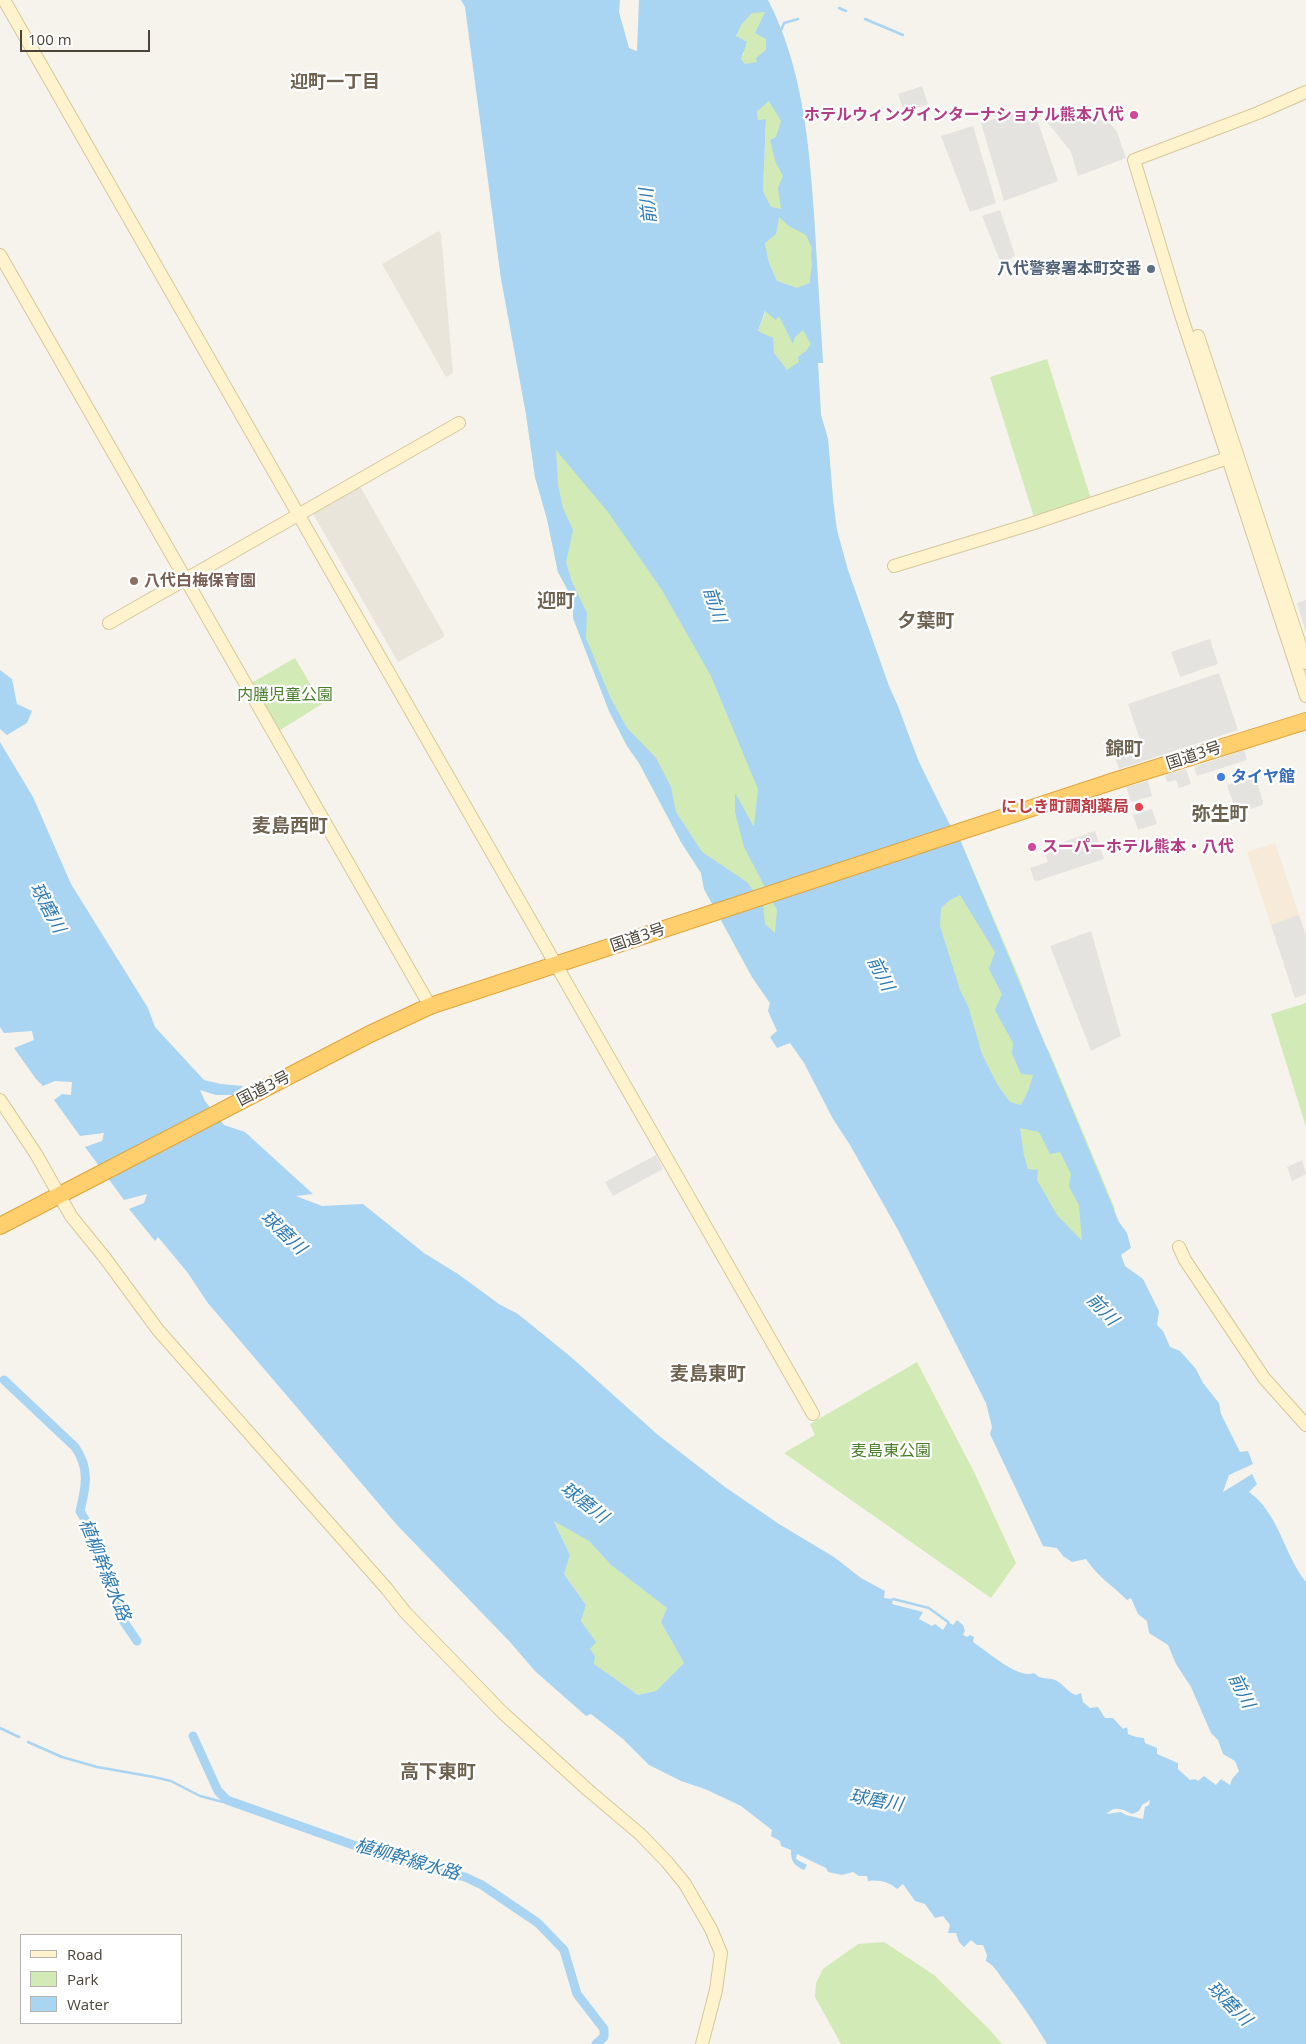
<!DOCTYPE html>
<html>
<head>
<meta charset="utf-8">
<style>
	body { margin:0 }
	#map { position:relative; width:1306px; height:2044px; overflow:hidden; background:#f6f3ec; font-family:"Open Sans",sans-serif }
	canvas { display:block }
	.legend { position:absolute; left:20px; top:1934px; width:162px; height:90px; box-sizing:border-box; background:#fff; border:1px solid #b7b4b0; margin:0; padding:6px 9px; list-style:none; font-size:15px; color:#4b4439 }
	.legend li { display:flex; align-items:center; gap:10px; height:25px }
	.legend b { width:25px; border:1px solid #b7b4b0 }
	.scale { position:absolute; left:20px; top:30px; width:130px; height:22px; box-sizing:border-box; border:2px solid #4b4439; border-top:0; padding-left:6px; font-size:15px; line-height:18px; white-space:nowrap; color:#4b4439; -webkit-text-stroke:4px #fff; paint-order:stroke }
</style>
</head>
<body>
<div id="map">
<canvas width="1306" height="2044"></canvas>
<ul class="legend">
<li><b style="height:6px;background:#fff3cd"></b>Road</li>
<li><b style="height:14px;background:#d2eab5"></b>Park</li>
<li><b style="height:14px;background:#a9d4f2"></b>Water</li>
</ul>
<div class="scale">100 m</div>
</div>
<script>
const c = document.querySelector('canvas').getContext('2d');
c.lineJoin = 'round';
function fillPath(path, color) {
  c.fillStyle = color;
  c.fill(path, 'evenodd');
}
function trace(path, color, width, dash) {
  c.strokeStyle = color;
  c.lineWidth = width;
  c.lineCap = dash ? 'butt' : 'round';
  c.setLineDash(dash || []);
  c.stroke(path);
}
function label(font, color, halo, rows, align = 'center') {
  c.font = font + ' "Open Sans","Noto Sans JP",sans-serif';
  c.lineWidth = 4.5;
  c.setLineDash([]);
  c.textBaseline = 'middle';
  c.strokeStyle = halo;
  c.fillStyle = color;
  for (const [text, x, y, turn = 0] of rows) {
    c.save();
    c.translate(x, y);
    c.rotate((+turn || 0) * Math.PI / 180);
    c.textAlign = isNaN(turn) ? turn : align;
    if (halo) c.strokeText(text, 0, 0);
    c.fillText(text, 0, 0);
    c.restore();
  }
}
fillPath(new Path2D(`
	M 439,231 L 441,234 L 453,373 L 446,377 L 382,264 Z
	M 358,486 L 361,488 L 444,634 L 444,637 L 398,662 L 312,512 Z`), '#eae5da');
fillPath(new Path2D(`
	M 1275,843 L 1306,936 L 1306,994 L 1295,998 L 1247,852 Z`), '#f7ead8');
fillPath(new Path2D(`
	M 722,0 L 768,0 C 802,66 809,142 814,215 C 817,264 820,314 823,363 L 818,363 L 821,415 L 828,439 L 833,499 L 758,331 L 777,281 L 769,263 L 765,243 L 763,192 L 766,120 L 758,120 L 757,111 L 741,58 L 744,54 Z
	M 497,248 L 523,299 L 645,420 L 802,908 L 768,1011 L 770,1003 L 752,977 L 704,889 L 701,873 L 681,842 L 639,763 L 627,746 L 609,711 L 573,618 L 573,600 L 558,572 L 547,519 L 535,477 L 526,414 Z
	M 1047,359 L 1091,499 L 1034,517 L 990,377 Z
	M 295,658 L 322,704 L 277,732 L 248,685 Z
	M 889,686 L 926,779 L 949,823 L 961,842 L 1020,980 L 1043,1042 L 1049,1051 L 1115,1209 L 1101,1238 L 1094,1292 L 960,1041 Z
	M 1306,1003 L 1306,1127 L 1271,1014 Z
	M 917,1362 L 974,1472 L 1016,1563 L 991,1598 L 784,1453 L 815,1435 L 810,1424 Z
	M 554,1520 L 589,1541 L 611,1565 L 667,1608 L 661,1622 L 684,1663 L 656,1691 L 638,1695 L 593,1664 L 589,1650 L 595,1642 L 581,1621 L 586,1605 L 564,1574 L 570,1555 Z
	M 884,1942 L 934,1975 L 989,2029 L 1002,2044 L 841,2044 L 815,1997 L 816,1983 L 823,1969 L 858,1944 Z`), '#d2eab5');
fillPath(new Path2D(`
	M 922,86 L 928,104 L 904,112 L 898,94 Z
	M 1005,110 L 1038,122 L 1058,181 L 1004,201 L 981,123 L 1006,115 Z
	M 1107,120 L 1117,132 L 1126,158 L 1078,176 L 1071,152 L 1047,122 Z
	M 973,126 L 996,203 L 970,212 L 941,136 Z
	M 1000,210 L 1015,255 L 1002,266 L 982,216 Z
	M 1306,600 L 1306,633 L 1297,603 Z
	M 1210,639 L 1218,664 L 1180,677 L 1171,652 Z
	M 1219,673 L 1238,730 L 1119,769 L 1112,749 L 1140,740 L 1128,704 Z
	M 1244,750 L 1247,760 L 1197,776 L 1194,767 Z
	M 1186,769 L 1191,784 L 1179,788 L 1176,780 L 1167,782 L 1165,775 Z
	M 1255,776 L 1263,802 L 1262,805 L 1237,814 L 1227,785 Z
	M 1148,781 L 1152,796 L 1131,802 L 1126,787 Z
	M 1152,809 L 1157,824 L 1138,830 L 1133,815 Z
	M 1095,831 L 1104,859 L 1037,881 L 1034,880 L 1030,868 L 1048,862 L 1043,849 Z
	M 1299,915 L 1306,936 L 1306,994 L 1295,998 L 1271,925 Z
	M 1091,931 L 1121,1036 L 1091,1051 L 1050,946 Z
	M 656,1155 L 663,1169 L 613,1196 L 605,1182 Z
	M 1302,1160 L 1306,1174 L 1292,1181 L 1287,1167 Z`), '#e5e3e0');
fillPath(new Path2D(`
	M 461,0 L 620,0 L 619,12 L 629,48 L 637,51 L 639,0 L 768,0 C 802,66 809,142 814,215 C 817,264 820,314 823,363 L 818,363 L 821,415 L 828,439 L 833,499 L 837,530 L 848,570 L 889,686 L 898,706 L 918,760 L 949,823 L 961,842 L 1119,1222 L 1127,1233 L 1131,1248 L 1121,1255 L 1125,1266 L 1143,1279 L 1159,1311 L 1157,1325 L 1163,1331 L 1170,1347 L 1180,1351 L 1196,1369 L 1203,1383 L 1219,1403 L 1221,1414 L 1240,1452 L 1248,1451 L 1253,1464 L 1229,1475 L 1223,1492 L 1252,1474 L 1257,1484 L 1249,1492 C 1279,1513 1284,1555 1306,1582 L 1306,2044 L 1047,2044 C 1034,2022 1020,2001 1004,1981 C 998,1973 995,1966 986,1961 L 987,1955 L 983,1945 L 977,1945 L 971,1940 L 964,1947 L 959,1942 L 956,1933 L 948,1933 L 950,1925 L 943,1916 L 935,1918 L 925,1904 L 915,1901 L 903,1884 L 897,1889 C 891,1882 877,1879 868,1881 L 867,1876 L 859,1876 L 853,1872 L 842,1875 L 828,1872 L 826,1868 L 797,1854 L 796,1859 L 807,1865 L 804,1870 C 793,1865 791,1861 791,1850 L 781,1846 L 780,1841 L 771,1836 L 772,1830 L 741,1806 L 705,1789 L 681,1781 L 649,1765 L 623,1739 L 591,1714 L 586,1716 L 535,1671 L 510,1642 L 397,1525 L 207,1302 L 188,1273 L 158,1237 L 155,1241 L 129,1209 L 144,1203 L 147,1194 L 124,1200 L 85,1147 L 102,1141 L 104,1133 L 80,1136 L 54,1100 L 62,1094 L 71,1095 L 72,1082 L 55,1081 L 43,1086 L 36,1079 L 14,1048 L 34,1040 L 32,1031 L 4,1033 L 0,1027 L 0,742 L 33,797 L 71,884 L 148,1008 L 155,1027 L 204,1080 L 221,1084 L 243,1086 L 235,1095 L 216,1095 L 200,1090 L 205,1101 L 224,1125 L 245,1132 L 313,1194 L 296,1196 L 322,1206 L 363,1204 L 424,1253 L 458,1274 L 499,1304 L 518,1314 L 571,1357 L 658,1435 L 725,1487 L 779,1524 L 834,1557 L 861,1578 L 885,1591 L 884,1598 L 893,1599 L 892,1604 L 923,1612 L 919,1619 L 932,1626 L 935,1624 L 943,1630 L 948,1622 L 953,1625 L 957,1620 L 963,1625 L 965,1631 L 963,1635 L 967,1637 L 970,1635 L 974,1637 L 973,1642 C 987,1651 1019,1680 1034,1673 L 1039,1677 C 1044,1679 1051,1678 1055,1680 C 1064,1684 1067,1692 1076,1695 L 1081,1693 L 1083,1702 L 1090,1708 L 1098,1707 L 1105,1718 L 1113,1718 L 1123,1729 L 1127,1727 L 1128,1734 L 1136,1737 L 1144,1738 L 1145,1743 L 1157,1748 L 1157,1754 L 1178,1763 L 1178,1769 L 1190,1780 L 1195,1779 L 1198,1781 L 1204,1776 L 1216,1785 L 1221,1779 L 1230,1785 L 1232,1779 L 1239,1771 L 1235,1761 L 1223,1754 L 1218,1740 L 1211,1733 L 1191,1687 L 1176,1664 L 1168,1645 L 1149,1633 L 1147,1621 L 1138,1614 L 1131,1598 L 1127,1600 C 1112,1585 1098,1577 1086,1559 L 1072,1562 L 1063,1556 L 1057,1548 L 1043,1546 L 990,1434 L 992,1427 L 986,1403 L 898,1230 L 850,1145 L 833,1119 L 804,1063 L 790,1043 L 777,1048 L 770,1037 L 777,1031 L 768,1011 L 770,1003 L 752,977 L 704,889 L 701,873 L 681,842 L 639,763 L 627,746 L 609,711 L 573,618 L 573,600 L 558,572 L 547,519 L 535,477 L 526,414 L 501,279 L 465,7 ZM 765,12 L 755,33 L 766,39 L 766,50 L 756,58 L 757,62 L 745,64 L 741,59 L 747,42 L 736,36 L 741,25 L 752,13 ZM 769,101 L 781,121 L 776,137 L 770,140 L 776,163 L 783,176 L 778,188 L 781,209 L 771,207 L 763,192 L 766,119 L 758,120 L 757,111 ZM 779,217 L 789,226 L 806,235 L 812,248 C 810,255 812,259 812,266 C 811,272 810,277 810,283 L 797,288 L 777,281 L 769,263 L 765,243 L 776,234 ZM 765,311 L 776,320 L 779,316 L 793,344 L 795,337 L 803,330 L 811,344 L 806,351 L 798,357 L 799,362 L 787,370 L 774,353 L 773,338 L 758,331 ZM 556,450 L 608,512 L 662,590 L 711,676 L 758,789 L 754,827 L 735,793 L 735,812 L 744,847 L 777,910 L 775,933 L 765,924 L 763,905 L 747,882 L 702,852 L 676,812 L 671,787 L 656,758 L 627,728 L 610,697 L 586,638 L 587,613 L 572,582 L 566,562 L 573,530 L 563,508 L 558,485 ZM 960,895 L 995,952 L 989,969 L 1002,994 L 995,1010 L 1013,1043 L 1012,1053 L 1021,1074 L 1033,1075 L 1029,1089 L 1021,1105 L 1010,1102 L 997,1084 L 982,1054 L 968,1006 L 960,990 L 940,926 L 941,908 L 950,900 ZM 1020,1128 L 1039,1132 L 1050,1154 L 1060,1152 L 1071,1174 L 1069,1187 L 1079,1205 L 1082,1241 L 1057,1215 L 1037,1180 L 1038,1170 L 1028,1169 L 1024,1156 ZM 554,1521 L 589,1541 L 611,1565 L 667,1608 L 661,1622 L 684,1663 L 656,1691 L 638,1695 L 594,1664 L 595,1656 L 590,1649 L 596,1642 L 581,1621 L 586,1605 L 564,1574 L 570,1555 ZM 1150,1800 L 1149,1805 L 1145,1807 L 1143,1819 L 1126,1815 L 1121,1812 L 1106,1814 C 1115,1805 1122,1809 1132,1814 L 1139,1811 L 1142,1805 Z
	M 0,670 L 12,679 L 17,704 L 32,711 L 27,723 L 7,735 L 0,729 Z`), '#a9d4f2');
trace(new Path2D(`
	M 839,8 L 846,11
	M 865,19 L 903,35
	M 780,33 L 784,23 L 798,19
	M 893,1599 L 929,1608 L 948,1622
	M 0,1728 L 19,1737
	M 28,1742 L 62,1757 L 97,1767 L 154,1777 L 171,1781 L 200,1796 L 223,1802 L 227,1800`), '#a9d4f2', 2.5);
trace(new Path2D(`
	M 4,1380 L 75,1447 C 90,1468 86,1487 80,1511 L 91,1530 L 101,1563 L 112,1587 L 120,1616 L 137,1641
	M 193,1736 L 218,1791 L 227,1800 L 387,1857 L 465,1877 L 482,1885 L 538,1923 L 564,1950 L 577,1994 L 604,2029 L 604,2037 L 596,2044`), '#a9d4f2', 9);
const secondary = new Path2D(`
	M 4,0 L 813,1414
	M 1134,160 L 1180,312 L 1306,696
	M 1134,160 L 1258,113 L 1306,92
	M 0,255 L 430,1006
	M 1198,336 L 1306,663
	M 894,566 L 1031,524 L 1234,456
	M 109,623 L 459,423
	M 0,1100 L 36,1154 L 71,1216 L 105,1258 L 158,1330 L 387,1589 L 405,1612 L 503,1713 L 588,1790 L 640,1834 L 667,1862 L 685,1884 L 711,1929 L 721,1953 L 716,1990 L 702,2044
	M 1179,1247 L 1185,1260 L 1264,1378 L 1306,1425`);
const highway = new Path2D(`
	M 0,1226 L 370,1034 L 430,1006 L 1114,781 L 1306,721`);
trace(secondary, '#d6c79b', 14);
trace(highway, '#e0a43c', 18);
trace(secondary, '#fff3cd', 12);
trace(highway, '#ffcf6e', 16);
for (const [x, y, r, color] of [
	[1134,115,5,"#d1479c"],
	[1151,269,5,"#5c6f8a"],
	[134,581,5,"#8d6e63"],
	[1221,777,5,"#3f7fe0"],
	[1139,807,5,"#e0444e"],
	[1032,847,5,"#d1479c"]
]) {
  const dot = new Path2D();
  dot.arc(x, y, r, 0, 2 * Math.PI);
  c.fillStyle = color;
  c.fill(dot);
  trace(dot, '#fff', 2);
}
label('bold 16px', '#b23c85', '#fff', [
	["ホテルウィングインターナショナル熊本八代",1124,115],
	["スーパーホテル熊本・八代",1042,847,"left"]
], 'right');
label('bold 16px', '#4e5e75', '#fff', [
	["八代警察署本町交番",1141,269]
], 'right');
label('bold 16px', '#785e54', '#fff', [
	["八代白梅保育園",144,581]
], 'left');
label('16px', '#4a7f2a', '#fff', [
	["内膳児童公園",285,695],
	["麦島東公園",891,1451]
]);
label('16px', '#4b4439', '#fff', [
	["国道3号",1194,756,-18],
	["国道3号",638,938,-19],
	["国道3号",264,1089,-27]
]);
label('bold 16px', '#366cbe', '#fff', [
	["タイヤ館",1231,777]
], 'left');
label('bold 16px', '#be3a42', '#fff', [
	["にしき町調剤薬局",1129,807]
], 'right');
label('bold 18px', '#6e6250', '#fff', [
	["迎町一丁目",335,83]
]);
label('italic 18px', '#2e7ab2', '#fff', [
	["前川",649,206,-96],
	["前川",714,605,72],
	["球磨川",47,908,62],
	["前川",880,974,63],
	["球磨川",283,1233,43],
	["前川",1102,1310,46],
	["球磨川",584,1503,38],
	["植柳幹線水路",104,1570,68],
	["前川",1241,1691,64],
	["球磨川",876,1801,10],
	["植柳幹線水路",407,1860,16],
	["球磨川",1229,2004,45]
]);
label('bold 19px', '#6e6250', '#fff', [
	["迎町",556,602],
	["夕葉町",926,622],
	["錦町",1124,750],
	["弥生町",1220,815],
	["麦島西町",290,827],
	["麦島東町",708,1375],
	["高下東町",438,1773]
]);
</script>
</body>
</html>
